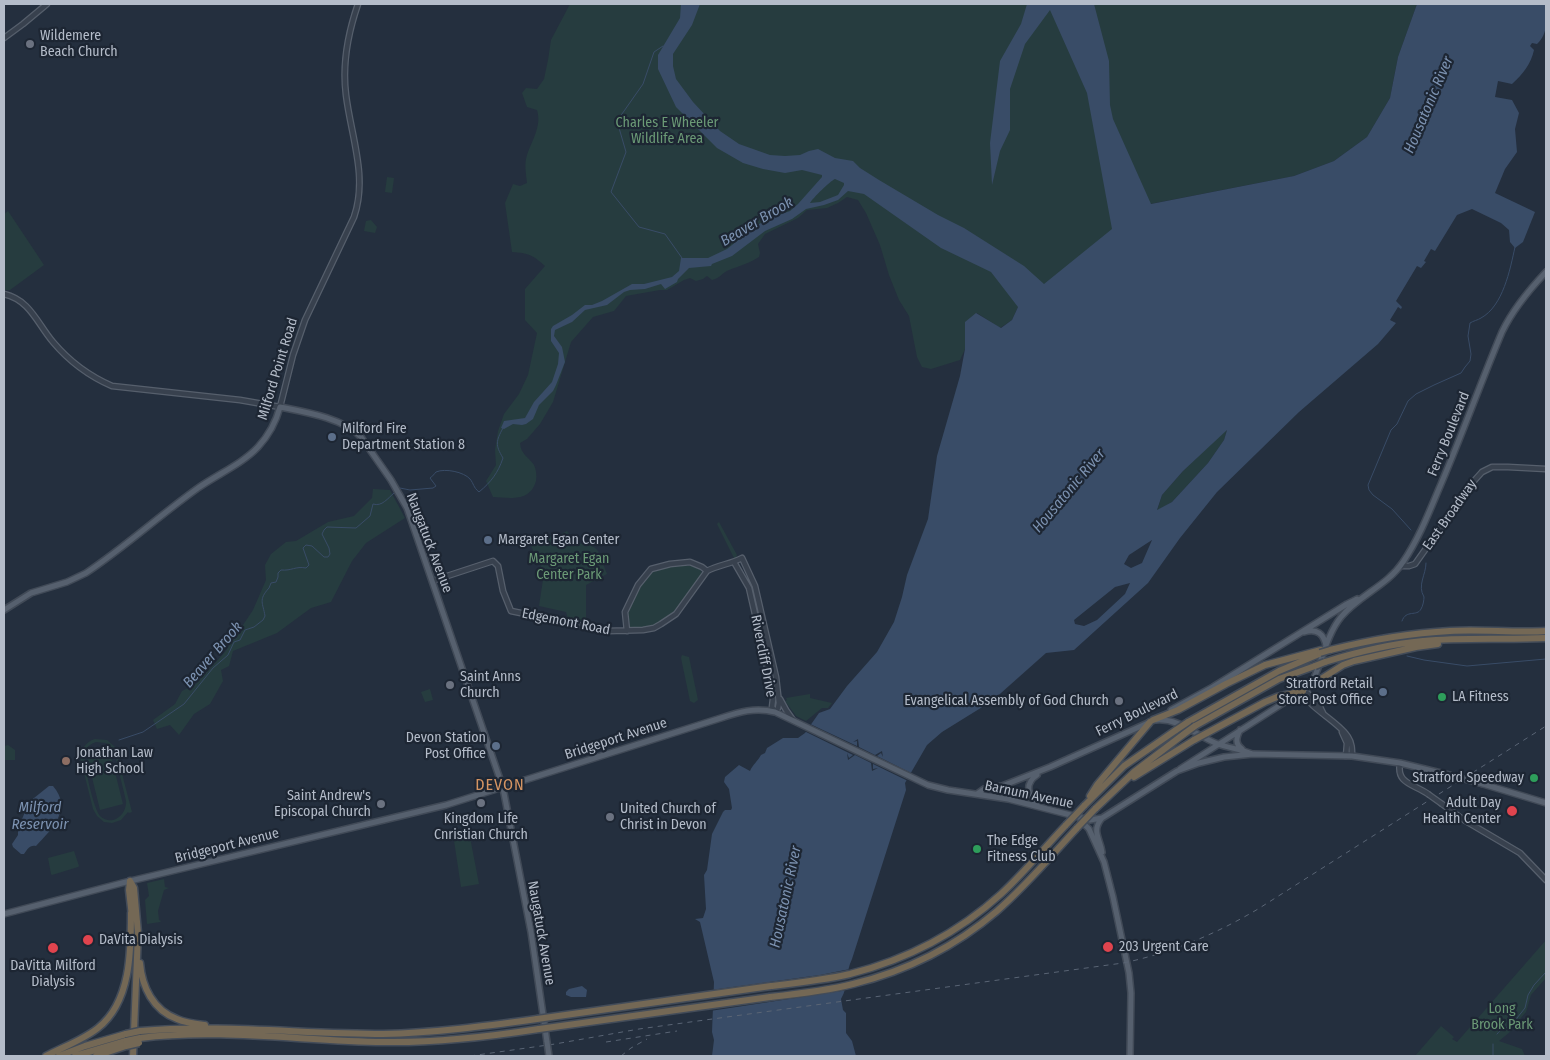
<!DOCTYPE html>
<html>
<head>
<meta charset="utf-8">
<style>
	body { margin:0 }
	#map { position:relative; width:1550px; height:1060px; overflow:hidden; background:#242f3e; font-family:"Fira Sans Condensed",sans-serif }
	canvas { display:block }
	.frame { position:absolute; inset:0; border:5px solid #b4bcc9; pointer-events:none }
</style>
</head>
<body>
<div id="map">
<canvas width="1550" height="1060"></canvas>
<div class="frame"></div>
</div>
<script>
const c = document.querySelector('canvas').getContext('2d');
c.lineJoin = 'round';
function fillPath(path, color) {
  c.fillStyle = color;
  c.fill(path, 'evenodd');
}
function trace(path, color, width, dash) {
  c.strokeStyle = color;
  c.lineWidth = width;
  c.lineCap = dash ? 'butt' : 'round';
  c.setLineDash(dash || []);
  c.stroke(path);
}
function label(font, color, halo, rows, align = 'center') {
  c.font = font + ' "Fira Sans Condensed",sans-serif';
  c.lineWidth = 4.5;
  c.setLineDash([]);
  c.textBaseline = 'middle';
  c.strokeStyle = halo;
  c.fillStyle = color;
  for (const [text, x, y, turn = 0] of rows) {
    c.save();
    c.translate(x, y);
    c.rotate((+turn || 0) * Math.PI / 180);
    c.textAlign = isNaN(turn) ? turn : align;
    if (halo) c.strokeText(text, 0, 0);
    c.fillText(text, 0, 0);
    c.restore();
  }
}
fillPath(new Path2D(`
	M 570,4 L 1417,4 L 1398,57 L 1390,98 L 1367,137 L 1334,161 L 1294,176 L 1150,204 L 1018,307 L 1012,320 L 1000,328 L 977,313 L 966,322 L 965,349 L 960,360 L 931,369 L 922,367 L 917,357 L 909,316 L 899,300 L 889,275 L 880,245 L 866,213 L 858,200 L 847,197 L 838,203 L 827,208 L 807,210 L 798,218 L 765,234 L 758,244 L 760,253 L 759,257 C 750,263 739,266 729,270 C 723,272 719,279 712,280 L 707,276 L 703,279 L 696,281 L 690,278 L 684,280 L 667,290 L 660,290 L 626,296 L 614,311 L 593,317 L 571,342 L 553,402 L 540,424 L 527,439 L 520,443 C 521,455 528,456 534,465 C 536,469 537,476 536,481 C 530,502 511,498 493,497 L 486,481 L 496,465 L 495,450 L 498,431 L 504,414 L 519,394 L 528,375 L 537,333 L 525,320 L 525,289 L 545,266 C 533,255 528,253 512,252 L 505,203 L 513,184 L 520,186 L 527,183 C 526,173 524,164 527,155 C 532,140 542,126 537,110 L 527,107 L 522,93 L 526,88 L 537,89 L 544,79 L 548,60 L 551,40 Z
	M 387,177 L 394,178 L 392,193 L 385,192 Z
	M 8,211 L 44,265 L 10,290 L 4,290 L 4,214 Z
	M 371,220 L 377,227 L 375,233 L 364,231 L 366,221 Z
	M 1227,429 L 1224,440 L 1208,463 L 1172,502 L 1157,511 L 1162,495 L 1183,471 Z
	M 373,489 L 390,490 L 405,518 L 366,543 L 352,561 L 331,602 L 311,608 L 277,633 L 233,651 L 229,666 L 221,670 L 223,681 L 210,704 L 194,714 L 179,735 L 170,725 L 157,729 L 153,720 L 175,704 L 182,691 L 196,684 L 225,652 L 253,610 L 266,580 L 265,565 L 271,554 L 286,542 L 296,541 L 328,522 L 354,516 L 372,498 Z
	M 719,522 L 737,555 L 736,558 L 734,558 L 717,524 Z
	M 567,531 L 577,543 C 602,545 599,553 607,574 L 586,585 L 586,622 L 568,619 L 566,612 L 539,606 L 544,573 L 529,542 L 551,536 L 553,538 Z
	M 668,566 L 694,566 L 700,569 L 702,574 C 687,593 674,621 650,627 C 643,629 636,628 630,628 L 628,613 L 630,607 L 640,586 L 650,573 Z
	M 750,583 L 752,583 L 774,675 L 773,677 L 770,676 Z
	M 682,655 L 689,657 L 698,700 L 694,703 L 690,701 L 681,658 Z
	M 430,689 L 433,700 L 425,702 L 421,692 Z
	M 810,694 L 810,698 L 832,703 L 828,708 L 822,708 L 806,721 L 796,716 L 785,701 L 787,700 L 786,698 Z
	M 95,739 L 107,740 L 115,747 L 132,812 L 129,813 L 128,812 L 121,820 L 112,823 L 104,822 L 97,816 L 93,809 L 81,761 C 80,750 85,742 95,739 ZM 96,742 L 106,743 L 114,751 L 126,801 C 127,815 112,827 100,816 C 94,810 82,759 85,752 C 87,746 91,744 96,742 Z
	M 8,745 L 15,750 L 15,760 L 4,760 L 4,746 Z
	M 110,752 L 123,804 L 100,810 L 87,757 Z
	M 469,832 L 479,884 L 461,887 L 453,834 Z
	M 74,851 L 79,866 L 78,867 L 52,875 L 51,874 L 48,858 Z
	M 164,879 L 165,887 L 169,888 L 164,890 L 158,911 L 159,920 L 161,921 L 160,922 L 147,924 L 145,900 L 149,896 L 147,883 Z
	M 1546,940 L 1546,978 L 1531,995 L 1526,1012 L 1520,1019 L 1516,1027 L 1499,1041 L 1522,1049 L 1525,1056 L 1415,1056 L 1441,1026 L 1454,1037 L 1452,1039 L 1457,1042 Z`), '#263c3f');
fillPath(new Path2D(`
	M 681,4 L 700,4 L 692,25 L 673,54 L 673,66 L 676,79 L 693,102 L 720,131 L 739,144 L 770,155 L 785,156 L 800,155 L 809,151 L 818,149 L 835,158 L 853,161 L 860,168 L 879,180 L 938,215 L 964,228 L 1024,266 L 1044,284 L 1112,229 L 1087,93 L 1050,10 L 1025,44 L 1010,89 L 1010,130 L 1000,151 L 992,185 L 990,143 L 1000,61 L 1021,24 L 1027,4 L 1094,4 L 1109,61 L 1110,105 L 1113,119 L 1151,204 L 1294,176 L 1334,161 L 1367,137 L 1390,98 L 1398,57 L 1417,4 L 1546,4 C 1546,19 1549,33 1537,44 L 1532,43 L 1530,46 L 1534,50 C 1531,64 1523,74 1512,84 L 1498,81 L 1495,97 L 1512,100 L 1519,113 L 1515,129 L 1517,152 L 1505,169 L 1495,193 L 1535,212 L 1523,242 L 1515,248 L 1510,242 L 1509,230 L 1501,223 L 1472,209 L 1457,215 L 1435,251 L 1431,249 L 1424,261 L 1426,262 L 1421,268 L 1417,266 L 1396,301 L 1402,307 L 1401,309 L 1398,307 L 1390,320 L 1396,323 L 1378,344 L 1299,412 L 1217,492 L 1180,538 L 1148,583 L 1074,650 L 1046,653 L 992,701 L 942,732 L 927,745 L 905,783 L 906,790 L 852,959 C 845,973 849,986 841,999 L 843,1010 L 846,1013 L 846,1033 L 852,1041 L 856,1056 L 712,1056 L 714,1040 L 712,1032 L 714,982 L 700,922 L 695,919 L 703,918 L 706,909 L 704,875 L 707,870 L 712,834 L 723,812 L 725,810 L 731,810 L 732,808 L 729,789 L 724,782 L 725,777 L 739,765 L 750,771 C 753,764 758,761 761,755 L 765,753 L 767,748 L 783,738 L 798,738 L 805,733 L 819,713 L 830,709 L 847,686 L 877,652 L 894,622 L 902,597 L 907,575 L 928,519 L 937,456 L 960,376 L 965,349 L 965,322 L 976,313 L 1001,328 L 1012,320 L 1018,307 L 991,272 L 941,248 L 864,194 L 848,191 L 838,200 L 824,205 L 806,209 L 792,219 L 765,231 L 732,256 L 712,264 L 711,266 L 689,268 L 678,279 L 677,282 L 665,289 L 661,284 L 645,289 L 630,290 L 624,292 L 607,305 L 585,310 L 572,322 L 555,330 L 554,336 L 562,347 L 565,362 L 556,385 L 553,391 L 539,405 L 533,419 L 526,424 L 522,425 L 513,424 L 504,429 L 501,428 L 504,421 L 525,418 L 534,402 L 552,382 L 558,364 L 559,353 L 551,341 L 551,329 L 553,326 L 572,315 L 585,305 L 592,305 L 602,301 L 632,284 L 644,284 L 672,277 L 679,271 L 681,258 L 708,258 L 727,249 L 757,225 L 773,217 L 790,211 L 798,204 L 822,177 L 822,175 L 802,170 L 785,173 L 763,169 L 743,163 L 717,148 L 676,107 L 658,69 L 658,55 L 680,18 ZM 835,179 L 844,183 L 844,185 L 838,195 L 820,202 L 810,203 C 813,198 830,181 835,179 ZM 1227,430 L 1224,440 L 1208,463 L 1172,502 L 1157,510 L 1162,495 L 1183,471 ZM 1152,540 L 1142,563 L 1131,568 L 1124,564 L 1129,555 ZM 1130,583 L 1125,594 L 1097,620 L 1084,626 L 1075,624 L 1074,620 L 1115,587 Z
	M 49,786 L 53,786 C 73,809 52,829 36,846 C 29,845 28,849 24,854 L 21,854 L 13,847 L 12,844 L 18,835 L 18,829 L 29,802 Z
	M 582,986 L 587,990 L 586,997 L 571,997 L 566,995 L 566,992 L 569,989 Z`), '#394c67');
fillPath(new Path2D(`
	M 808,723 L 857,746 L 857,741 L 853,742 L 858,739 L 859,747 L 875,755 L 882,751 L 883,757 L 881,753 L 877,756 L 913,774 L 908,781 L 873,764 L 873,769 L 878,768 L 872,771 L 871,763 L 855,755 L 848,760 L 847,753 L 849,758 L 853,755 L 804,731 Z
	M 850,969 L 848,990 L 710,1011 L 711,990 L 820,975 Z`), '#242f3e');
trace(new Path2D(`
	M 663,46 L 654,52 L 643,84 L 617,121 L 626,152 L 611,192 L 639,227 L 665,234 L 682,258
	M 400,488 L 410,490 L 433,488 L 436,486 L 430,478 C 432,477 435,473 436,472 C 445,468 464,472 470,479 C 474,484 473,487 479,492 C 491,482 498,473 503,458 C 495,445 496,441 503,428
	M 1411,530 L 1392,509 L 1373,495 L 1369,490 L 1368,485 L 1391,430 L 1397,424 L 1408,401 L 1416,394 L 1434,385 L 1461,373 L 1465,367 L 1470,361 L 1471,354 L 1468,336 L 1470,323 C 1473,321 1478,320 1481,318 C 1503,306 1510,270 1515,247
	M 1402,621 C 1406,609 1417,617 1421,609 C 1423,606 1424,600 1424,597 C 1417,585 1426,575 1426,563
	M 1407,656 L 1424,660 L 1467,666 L 1546,659
	M 119,740 L 143,732 L 184,704 L 213,668 L 228,655 L 234,642 L 240,640 L 245,630 L 254,627 L 263,620 L 265,616 C 263,603 258,600 269,588 L 271,583 L 276,582 L 278,577 L 278,573 L 281,570 C 292,571 295,566 306,568 L 309,565 L 303,548 L 306,545 L 312,546 L 324,557 L 328,557 L 330,554 L 329,548 L 322,534 L 324,530 L 327,527 L 356,528 L 370,516 L 373,504 C 382,507 388,498 394,493
	M 1497,1034 C 1501,1028 1511,1027 1517,1023 L 1517,1018 L 1525,1008 L 1528,995 L 1534,985 L 1546,972
	M 1493,1056 L 1493,1044`), '#394c67', 1);
const minor = new Path2D(`
	M 4,38 L 23,24 L 47,4
	M 4,294 C 30,300 37,323 53,342 C 69,361 89,376 112,386 L 240,400 L 280,407 L 293,355 L 305,320 L 354,217 C 368,177 351,136 346,95 C 342,64 348,33 358,4
	M 734,562 L 749,588 L 770,680 L 773,699 L 772,707 L 775,712
	M 1401,566 L 1409,566 L 1415,564 L 1473,482 L 1482,472 L 1492,467 L 1508,467 L 1546,469
	M 432,581 L 493,561 L 498,566 L 503,591 L 511,611 L 608,631 L 643,630 L 654,628 L 661,624 L 676,614 L 707,571 C 718,565 731,564 742,558 L 755,586 L 776,677 L 779,703 L 778,708 L 775,712
	M 627,631 L 625,612 L 638,585 L 651,569 L 670,564 L 690,562 L 702,567 L 707,571
	M 1303,691 C 1305,706 1340,722 1348,737 C 1352,743 1352,749 1352,756
	M 1303,691 C 1311,694 1320,705 1323,713
	M 780,699 L 786,710 L 793,720
	M 1342,732 L 1347,743 L 1346,756
	M 1400,763 C 1396,784 1414,784 1428,794
	M 1442,804 L 1464,820 L 1520,853 L 1546,880`);
const major = new Path2D(`
	M 4,610 L 31,593 L 67,582 L 86,573 C 125,547 160,515 198,488 C 218,474 242,464 258,447 C 269,435 276,422 280,407 C 305,412 343,418 361,437 L 391,480 L 407,508 L 503,788 L 531,932 L 547,1042
	M 1304,632 C 1317,628 1324,634 1326,646
	M 1171,710 L 1213,687 L 1347,604 L 1357,599
	M 1156,720 C 1180,718 1196,736 1218,744 C 1229,748 1241,749 1252,754
	M 1240,730 C 1236,738 1235,744 1242,749
	M 1180,769 L 1310,686 C 1322,665 1325,637 1341,617 C 1359,595 1387,586 1403,562 C 1418,540 1428,515 1438,491 C 1461,438 1480,384 1502,332 C 1513,309 1529,290 1546,272
	M 1483,784 L 1546,803
	M 977,794 L 984,789 L 1002,786 L 1050,767 L 1148,723
	M 1037,804 C 1027,795 1025,783 1037,775
	M 1081,821 L 1089,829 L 1104,862 L 1113,897 L 1129,973 L 1131,993 L 1130,1056
	M 1102,852 C 1100,838 1091,831 1102,818
	M 4,914 L 122,883 L 446,805 L 721,718 C 739,712 755,707 775,712 L 928,785 L 948,790 L 1008,799 L 1090,820 L 1102,818 L 1177,771 L 1199,763 L 1224,757 L 1253,754 L 1352,756 L 1400,763 L 1449,775`);
const highway = new Path2D(`
	M 1330,650 C 1370,640 1409,633 1450,631 C 1482,629 1514,633 1546,631
	M 1325,662 C 1357,652 1390,644 1423,641 C 1464,637 1505,640 1546,638
	M 1310,686 L 1343,665 L 1354,661 L 1416,647 L 1438,644
	M 1153,720 L 1178,710 L 1226,684 L 1265,665 L 1321,650
	M 1188,722 L 1279,671 L 1319,654
	M 1195,726 L 1279,679 L 1315,666
	M 1207,733 L 1265,702 L 1277,697 L 1303,691
	M 1134,777 L 1194,740
	M 1090,796 L 1097,785 L 1150,722
	M 1084,806 L 1124,766 L 1176,730
	M 1095,809 L 1134,772 L 1184,734
	M 130,881 L 134,888 L 138,933 L 133,1056
	M 130,881 L 129,890 L 132,917
	M 140,963 C 142,987 153,1010 177,1019 C 186,1023 196,1024 205,1025
	M 771,986 C 797,983 824,980 850,974 C 905,960 958,933 1001,894 C 1024,873 1044,848 1066,825
	M 770,997 C 798,994 826,991 853,984 C 906,971 956,946 997,911 C 1026,886 1051,856 1077,828
	M 140,1031 C 221,1024 302,1034 383,1034 C 435,1033 486,1026 537,1019
	M 140,1038 C 220,1028 303,1041 383,1042 C 436,1043 487,1037 539,1029
	M 46,1056 C 63,1047 83,1040 98,1028 C 131,1002 131,951 131,913
	M 59,1056 L 85,1046 L 126,1034
	M 75,1056 L 126,1041
	M 96,1056 L 126,1046`);
trace(minor, '#565f6c', 7);
trace(major, '#414a57', 8);
trace(highway, '#434c59', 9);
trace(minor, '#38414e', 4.5);
trace(major, '#56606e', 5);
trace(highway, '#746855', 6);
trace(new Path2D(`
	M 606,1042 L 677,1031
	M 470,1056 L 555,1044 L 639,1029 L 1123,963 C 1171,953 1216,934 1258,909 L 1546,726
	M 621,1056 L 631,1048 L 647,1039`), '#5a6575', 1, [5, 5]);
const minorBridge = new Path2D(`
	M 1428,794 L 1442,804`);
const majorBridge = new Path2D(`
	M 1449,775 L 1483,784
	M 547,1042 L 549,1056`);
const highwayBridge = new Path2D(`
	M 1320,653 L 1330,650
	M 1315,666 L 1325,662
	M 1176,730 L 1188,722
	M 1184,734 L 1195,726
	M 1194,740 L 1207,733
	M 1066,825 L 1084,806
	M 1077,828 L 1095,809
	M 537,1019 L 771,986
	M 539,1029 L 770,997
	M 126,1034 L 140,1031
	M 126,1041 L 140,1038
	M 126,1046 L 139,1043`);
trace(minorBridge, '#565f6c', 7, []);
trace(majorBridge, '#414a57', 8, []);
trace(highwayBridge, '#434c59', 9, []);
trace(minorBridge, '#38414e', 4.5);
trace(majorBridge, '#56606e', 5);
trace(highwayBridge, '#746855', 6);
for (const [x, y, r, color] of [
	[30,44,5,"#6b7280"],
	[332,437,5,"#5c6f8a"],
	[488,540,5,"#5c6f8a"],
	[450,685,5,"#6b7280"],
	[1383,692,5,"#5c6f8a"],
	[1442,697,5,"#2e9e5b"],
	[1119,701,5,"#6b7280"],
	[496,746,5,"#5c6f8a"],
	[66,761,5,"#8d6e63"],
	[1534,778,5,"#2e9e5b"],
	[481,803,5,"#6b7280"],
	[381,804,5,"#6b7280"],
	[1512,811,6,"#e0444e"],
	[610,817,5,"#6b7280"],
	[977,849,5,"#2e9e5b"],
	[88,940,6,"#e0444e"],
	[1108,947,6,"#e0444e"],
	[53,948,6,"#e0444e"]
]) {
  const dot = new Path2D();
  dot.arc(x, y, r, 0, 2 * Math.PI);
  c.fillStyle = color;
  c.fill(dot);
  trace(dot, '#1d2633', 2);
}
label('14px', '#b4bcc9', '#1d2633', [
	["Wildemere",40,36],
	["Beach Church",40,52],
	["Milford Fire",342,429],
	["Department Station 8",342,445],
	["Margaret Egan Center",498,540],
	["Saint Anns",460,677],
	["Church",460,693],
	["Stratford Retail",1373,684,"right"],
	["Store Post Office",1373,700,"right"],
	["LA Fitness",1452,697],
	["Evangelical Assembly of God Church",1109,701,"right"],
	["Devon Station",486,738,"right"],
	["Post Office",486,754,"right"],
	["Jonathan Law",76,753],
	["High School",76,769],
	["Stratford Speedway",1524,778,"right"],
	["Saint Andrew's",371,796,"right"],
	["Episcopal Church",371,812,"right"],
	["Adult Day",1501,803,"right"],
	["Health Center",1501,819,"right"],
	["United Church of",620,809],
	["Christ in Devon",620,825],
	["Kingdom Life",481,819,"center"],
	["Cnristian Church",481,835,"center"],
	["The Edge",987,841],
	["Fitness Club",987,857],
	["DaVita Dialysis",99,940],
	["203 Urgent Care",1119,947],
	["DaVitta Milford",53,966,"center"],
	["Dialysis",53,982,"center"]
], 'left');
label('14px', '#6b9a76', '#1d2633', [
	["Charles E Wheeler",667,123],
	["Wildlife Area",667,139],
	["Margaret Egan",569,559],
	["Center Park",569,575],
	["Long",1502,1009],
	["Brook Park",1502,1025]
]);
label('14px', '#b4bcc9', '#1d2633', [
	["Milford Point Road",278,369,-73],
	["Ferry Boulevard",1449,434,-68],
	["East Broadway",1450,515,-55],
	["Naugatuck Avenue",429,543,69],
	["Edgemont Road",566,622,11],
	["Rivercliff Drive",763,656,79],
	["Ferry Boulevard",1137,713,-26],
	["Bridgeport Avenue",616,739,-18],
	["Barnum Avenue",1029,795,12],
	["Bridgeport Avenue",227,846,-14],
	["Naugatuck Avenue",541,933,80]
]);
label('italic 15px', '#7c92b1', '#1d2633', [
	["Housatonic River",1429,105,-67],
	["Beaver Brook",757,222,-31],
	["Housatonic River",1069,491,-50],
	["Beaver Brook",213,655,-49],
	["Milford",40,808],
	["Reservoir",40,825],
	["Housatonic River",786,897,-78]
]);
c.letterSpacing = '1px';
label('16px', '#d59563', '#1d2633', [
	["DEVON",500,786]
]);
c.letterSpacing = '0px';
</script>
</body>
</html>
